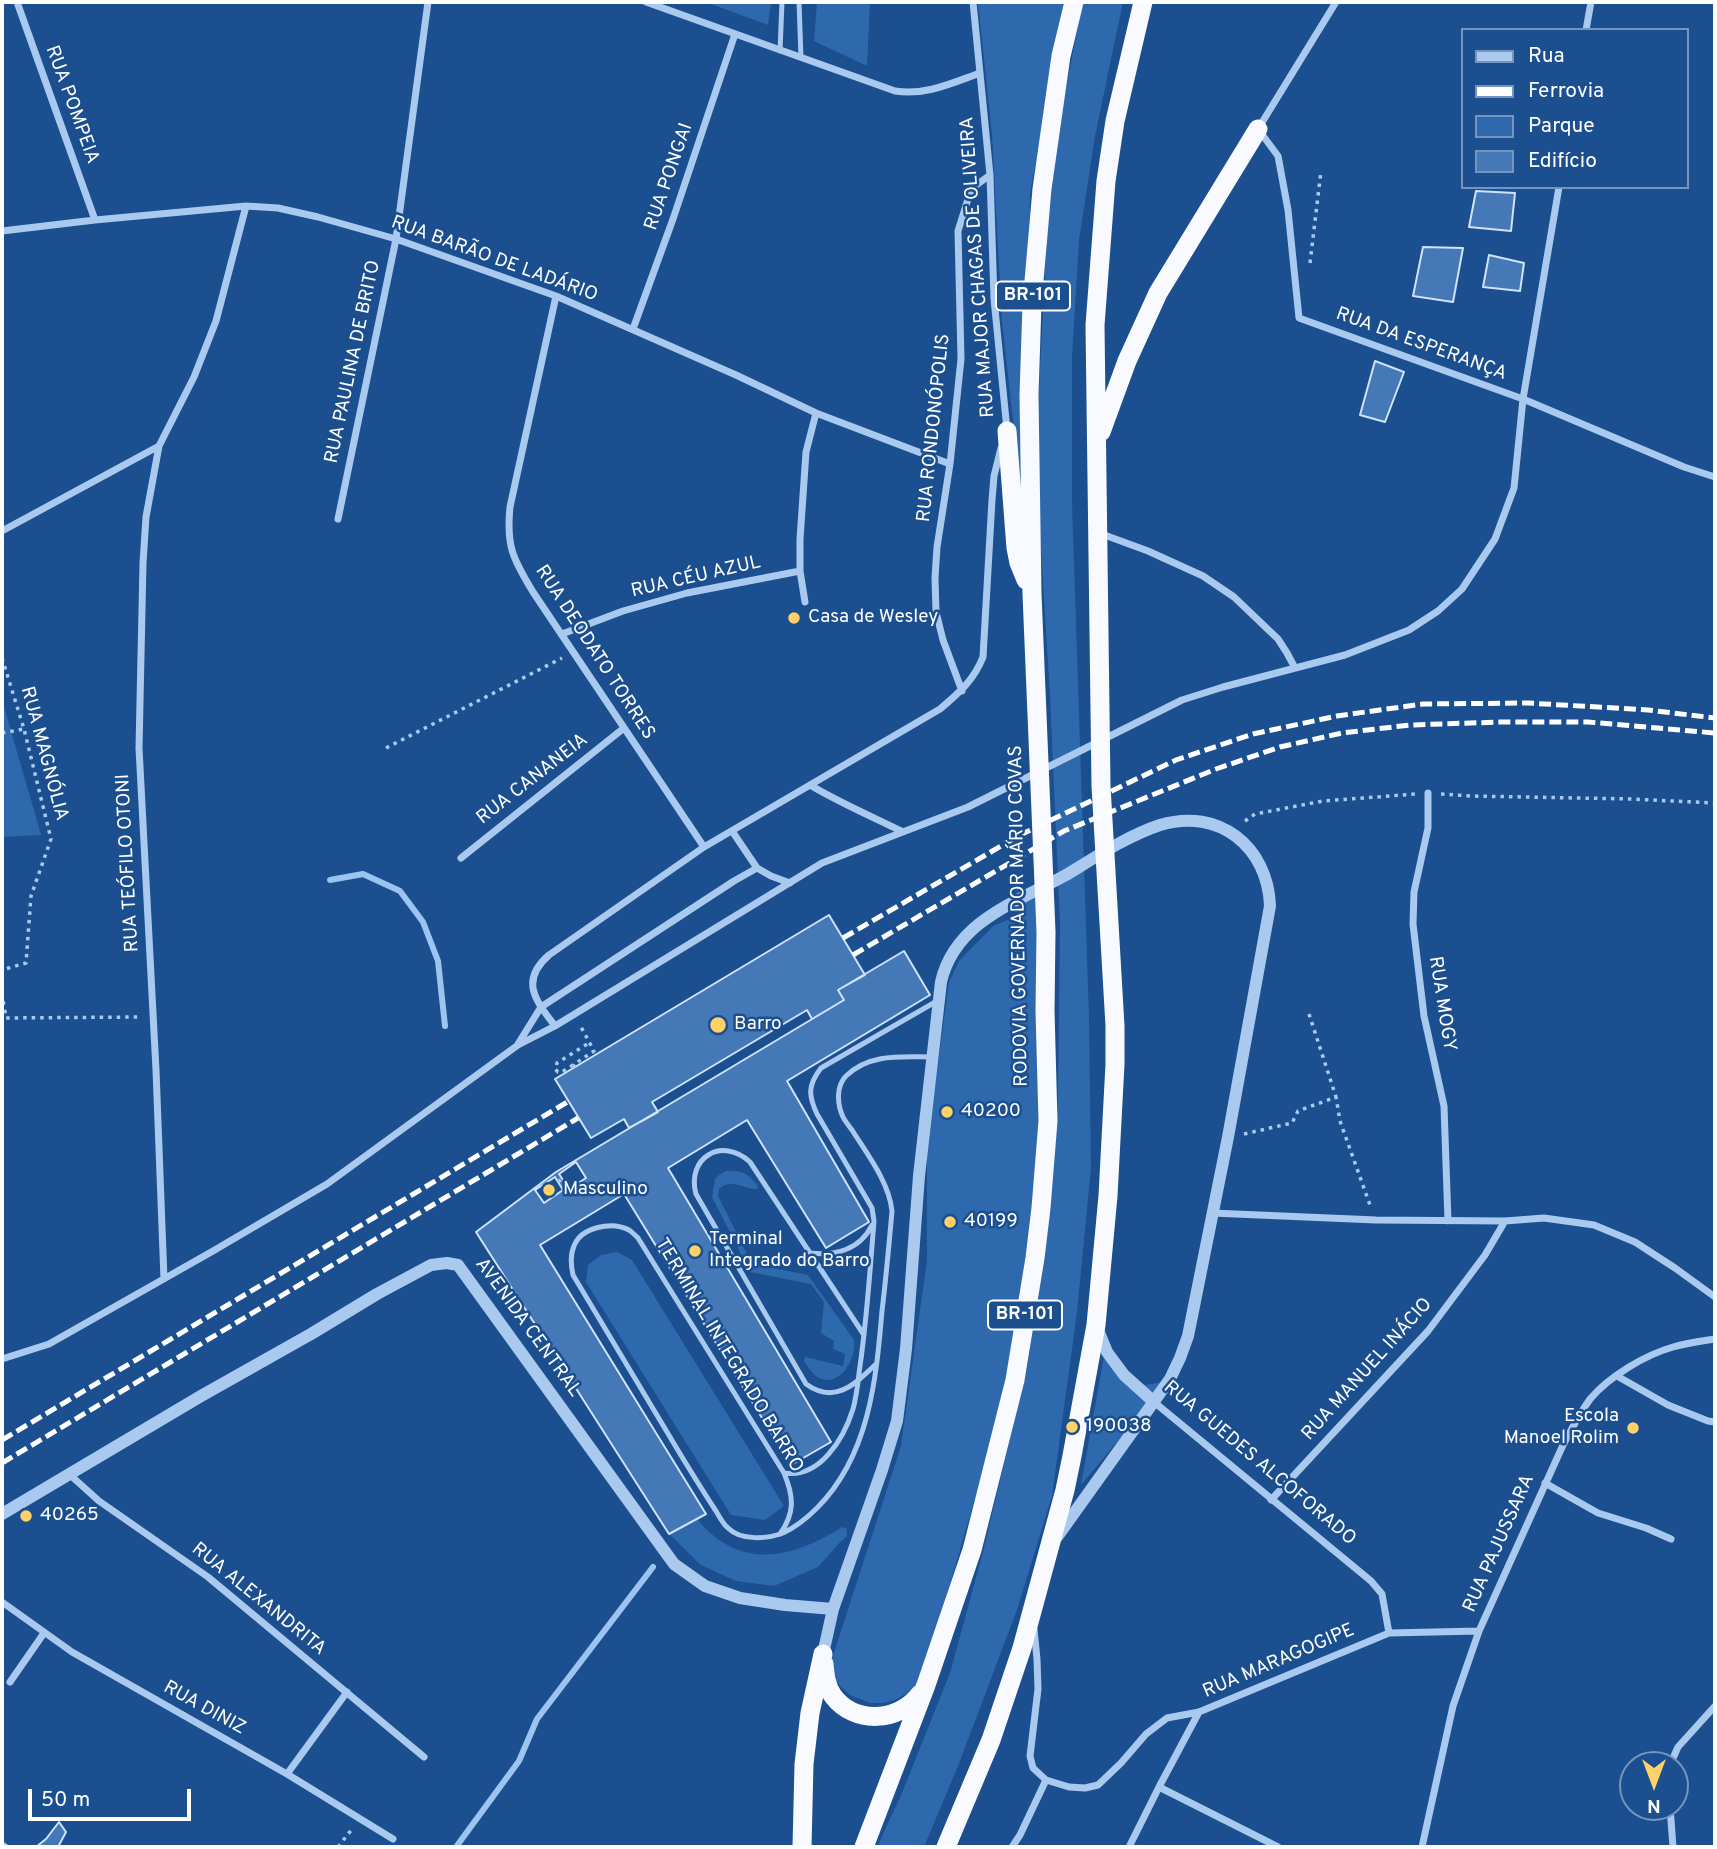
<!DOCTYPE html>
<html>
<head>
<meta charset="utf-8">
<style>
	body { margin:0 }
	#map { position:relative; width:1717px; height:1849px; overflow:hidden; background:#1b4f8f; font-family:Overpass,sans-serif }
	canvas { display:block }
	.frame { position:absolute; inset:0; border:4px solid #fff; pointer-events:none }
	.legend { position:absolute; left:1461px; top:28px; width:228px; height:161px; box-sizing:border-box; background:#1b4f8f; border:2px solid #7695bc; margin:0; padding:9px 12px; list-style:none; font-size:21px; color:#fff }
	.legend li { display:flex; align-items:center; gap:14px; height:35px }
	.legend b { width:35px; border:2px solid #7695bc }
	.north { position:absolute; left:1619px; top:1751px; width:70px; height:70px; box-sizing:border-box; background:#1b4f8f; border:2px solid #7695bc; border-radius:50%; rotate:180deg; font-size:19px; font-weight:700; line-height:28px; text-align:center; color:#fff }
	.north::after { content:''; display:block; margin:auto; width:24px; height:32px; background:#ffd166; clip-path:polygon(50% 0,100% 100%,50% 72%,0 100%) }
	.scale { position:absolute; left:28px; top:1789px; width:163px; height:32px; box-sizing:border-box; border:4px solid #fff; border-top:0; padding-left:9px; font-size:21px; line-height:24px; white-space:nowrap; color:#fff; -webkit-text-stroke:5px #1b4f8f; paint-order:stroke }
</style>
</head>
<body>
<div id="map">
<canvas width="1717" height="1849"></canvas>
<div class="frame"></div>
<ul class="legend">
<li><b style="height:9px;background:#a9c9ee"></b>Rua</li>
<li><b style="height:9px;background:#fff"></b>Ferrovia</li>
<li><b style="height:19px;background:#2e69ad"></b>Parque</li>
<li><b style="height:19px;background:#4478b7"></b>Edifício</li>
</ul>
<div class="north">N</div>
<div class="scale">50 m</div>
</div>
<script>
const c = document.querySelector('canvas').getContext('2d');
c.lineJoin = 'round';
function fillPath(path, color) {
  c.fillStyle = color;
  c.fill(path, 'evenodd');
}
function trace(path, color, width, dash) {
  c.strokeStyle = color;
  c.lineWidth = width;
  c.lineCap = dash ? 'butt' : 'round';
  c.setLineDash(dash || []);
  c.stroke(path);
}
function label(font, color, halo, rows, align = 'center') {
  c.font = font + ' Overpass,sans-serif';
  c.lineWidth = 5;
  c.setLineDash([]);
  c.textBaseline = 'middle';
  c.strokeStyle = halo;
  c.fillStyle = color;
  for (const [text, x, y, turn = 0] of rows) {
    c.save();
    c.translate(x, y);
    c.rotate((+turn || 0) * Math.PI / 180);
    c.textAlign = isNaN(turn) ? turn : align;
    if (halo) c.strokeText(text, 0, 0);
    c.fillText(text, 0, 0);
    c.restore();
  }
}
fillPath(new Path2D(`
	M 706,2 L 771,2 L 768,25 Z
	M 817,2 L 870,2 L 867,66 L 814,41 Z
	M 978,2 L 1067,2 L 1030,193 L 1025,529 L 1002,321 L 992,134 Z
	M 1083,2 L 1123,2 L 1095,136 L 1079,240 L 1072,357 L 1072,502 L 1089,1018 L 1091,1168 L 1077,1312 L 1052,1496 L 1017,1610 L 958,1766 L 924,1847 L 877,1847 L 902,1793 L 950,1673 L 983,1552 L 1027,1368 L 1043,1264 L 1052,1187 L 1058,1101 L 1060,923 L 1050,696 L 1039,516 L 1038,409 L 1047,233 L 1060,118 Z
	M 2,700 L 38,824 L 41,835 L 2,837 Z
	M 1036,892 L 1048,1121 L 1007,1372 L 988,1454 L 931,1649 L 917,1684 L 907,1693 L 895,1700 L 883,1703 L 870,1703 L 850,1695 L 841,1687 L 834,1677 L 830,1665 L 901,1446 L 927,1260 L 927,1146 L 949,982 L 959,961 L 993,926 L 1017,916 L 1024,898 Z
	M 726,1171 C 744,1171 747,1173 758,1186 L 757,1189 C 743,1189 731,1178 719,1189 L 718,1196 L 752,1264 L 808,1275 L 854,1340 C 857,1357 841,1388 819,1378 C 813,1375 808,1367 804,1361 L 805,1357 L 843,1366 L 845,1354 L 833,1349 L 834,1341 L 821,1333 L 824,1302 L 811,1284 L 750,1272 L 712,1197 L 715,1179 L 719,1175 Z
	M 617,1252 L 632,1260 L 784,1506 L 765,1520 L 731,1515 L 586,1282 L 588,1265 L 601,1255 Z
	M 1104,1356 L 1124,1376 L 1146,1385 L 1168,1381 L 1081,1485 Z
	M 697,1519 C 740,1571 791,1559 842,1527 L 847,1529 L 847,1536 L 843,1540 L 841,1541 L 818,1567 L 774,1586 L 736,1581 L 701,1565 L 669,1534 Z`), '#2e69ad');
trace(new Path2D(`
	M 330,880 L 363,874 L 400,891 L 423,922 L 438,961 L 445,1026
	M 456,1847 L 519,1761 L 537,1719 L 653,1567`), '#9cc4f0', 6);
const building = new Path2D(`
	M 1476,191 L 1515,193 L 1511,231 L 1469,227 Z
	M 1423,247 L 1463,248 L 1453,302 L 1413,296 Z
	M 1489,255 L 1524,263 L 1520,291 L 1483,287 Z
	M 1375,361 L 1404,372 L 1385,422 L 1360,415 Z
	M 829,915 L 865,975 L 838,990 L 844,1000 L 812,1019 L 807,1010 L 652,1102 L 658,1112 L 629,1128 L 624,1119 L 591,1138 L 555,1079 Z
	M 904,951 L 930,995 L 787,1081 L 869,1222 L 826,1248 L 747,1120 L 668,1168 L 831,1442 L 791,1465 L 624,1194 L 540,1245 L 706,1514 L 669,1534 L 476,1232 L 556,1172 L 844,1000 L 838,990 Z
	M 576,1162 L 586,1178 L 569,1189 L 559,1174 Z
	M 555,1177 L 563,1190 L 544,1203 L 535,1190 Z
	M 59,1822 L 66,1832 L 58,1847 L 36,1847 L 46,1839 Z`);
fillPath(building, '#4478b7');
trace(building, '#cfe3fa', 2);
trace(new Path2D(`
	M 1310,263 L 1321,171
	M 2,658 L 24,729 L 51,839 L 31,896 L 26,963 L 2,970
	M 2,733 L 24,729
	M 386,748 L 562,658
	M 1441,794 L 1471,796 L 1631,799 L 1715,803
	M 1245,821 L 1255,814 L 1323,801 L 1416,794
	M 2,993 L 6,1018 L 141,1017
	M 1309,1014 L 1336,1097
	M 573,1065 L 562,1072 L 558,1072 L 555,1069 L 557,1063 L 589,1043
	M 575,1067 L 573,1065 L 594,1051 L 580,1025
	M 1244,1134 L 1292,1123 L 1298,1111 L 1336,1097 L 1340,1121 L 1370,1205
	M 558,1182 L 562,1179
	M 338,1847 L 352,1829`), '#a9c9ee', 3.5, [3.5, 5]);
trace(new Path2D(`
	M 799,2 L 801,58
	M 780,51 L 782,2
	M 810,1253 C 835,1256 860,1250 872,1225
	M 864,1335 L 750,1162 C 722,1136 686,1158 696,1194 L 806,1384 C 835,1405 855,1384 876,1364
	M 784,1473 C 820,1479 844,1438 853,1409 C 857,1395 858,1380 860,1366 C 867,1318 870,1270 874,1221 L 872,1208 L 817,1114 C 808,1095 808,1085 821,1068 L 937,1001
	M 780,1534 C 795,1513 794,1497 784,1473 L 638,1238 C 635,1235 632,1232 629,1230 C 612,1221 581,1227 574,1246 C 570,1255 571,1266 573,1275 C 609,1336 646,1396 682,1457 C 693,1475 704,1493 716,1511 C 719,1516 723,1524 728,1528 C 741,1541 767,1539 783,1533 C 796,1527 807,1518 817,1508 C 869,1456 876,1381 882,1311 C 886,1278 889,1245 892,1211 C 889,1182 867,1154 852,1130 C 849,1126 845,1121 843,1117 C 837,1104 836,1086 846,1076 C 870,1053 901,1057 932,1057`), '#a9c9ee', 5);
trace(new Path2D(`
	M 17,2 L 95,220
	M 646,2 L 895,91 C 925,96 952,83 980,73
	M 973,2 L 990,175 L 994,299 L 1007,430
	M 1336,2 L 1258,129 L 1278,156 L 1288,210 L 1299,318 L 1523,399 L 1684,467 L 1715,477
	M 1586,30 L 1591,2
	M 2,231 L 95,220 L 246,206 L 278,208 L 318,217 L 396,239 L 556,296 L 736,375 L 816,413 L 950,464
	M 556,296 L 510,507 C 506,546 513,559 533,592 L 704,847
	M 633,329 L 673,219 L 735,34
	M 159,446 L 146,517 L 143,563 L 139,748 L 156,1070 L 164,1279
	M 338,519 L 396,239 L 428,2
	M 2,531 L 159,446 L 194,377 L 216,321 L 246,206
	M 1099,533 L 1148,551 L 1203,576 L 1234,597 L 1278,639 L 1287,653 L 1295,668
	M 805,602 L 800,571 L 800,539 L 806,452 L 816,413
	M 562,634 L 623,611 L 687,593 L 800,571
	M 962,691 L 943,640 L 936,612 L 935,578 L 937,547 L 950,464 L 961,359 L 958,231 L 968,199 L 975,186 L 990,175
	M 810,785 C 840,803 871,816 901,831
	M 1428,793 L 1428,828 L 1414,892 L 1413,924 L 1424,1016 L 1444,1106 L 1448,1221
	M 732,831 L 757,868
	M 461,858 L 624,728
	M 555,1026 C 536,1001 519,981 549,955 L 704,847 L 940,709 C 959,693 974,680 983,657 L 992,500 L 994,476 L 1001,448
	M 518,1044 L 541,1007 L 734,881 L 757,868 L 771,876 L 790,883
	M 1212,1213 L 1376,1220 L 1505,1221 L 1544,1218 L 1594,1225 L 1635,1242 L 1675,1268 L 1715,1297
	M 2,1359 L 49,1344 L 213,1251 L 327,1184 L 518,1045 L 555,1026 L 822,863 L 968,807 L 1182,700 L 1223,687 L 1345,655 L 1409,630 L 1438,611 L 1462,589 L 1495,539 L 1514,488 L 1523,399 L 1559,187
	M 1617,1376 L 1668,1405 L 1708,1421 L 1715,1422
	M 1154,1402 L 1371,1581 L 1382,1594 L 1389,1633
	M 69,1474 L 99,1501 L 208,1577 L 424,1757
	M 1545,1483 L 1598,1513 L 1646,1528 L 1671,1539
	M 1271,1500 L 1428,1331 L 1485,1255 L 1505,1221
	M 2,1602 L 72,1652 L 287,1774 L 393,1839
	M 1034,1629 L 1037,1659 L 1038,1689 L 1030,1756 L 1033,1768 L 1046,1780 L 1069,1787 L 1085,1788 L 1098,1785 L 1121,1763 L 1146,1734 L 1167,1718 L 1199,1712 L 1389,1633 L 1479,1631
	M 10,1682 L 44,1633
	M 1670,1765 L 1678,1747 L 1715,1706
	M 287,1774 L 347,1692
	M 1159,1787 L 1278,1847
	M 1670,1807 L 1673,1847
	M 2,1845 L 5,1847
	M 1012,1847 L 1020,1835 L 1046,1780
	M 1129,1847 L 1159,1787 L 1199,1712
	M 1422,1847 L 1453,1706 L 1479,1631 L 1563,1445 C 1572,1429 1580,1412 1591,1398 C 1610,1376 1645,1355 1673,1347 C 1687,1343 1701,1341 1715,1339`), '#a9c9ee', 7);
trace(new Path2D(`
	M 1096,1325 L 1107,1352 L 1124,1375 L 1154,1402
	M 2,1514 L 201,1396 L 311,1334 L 377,1294 L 431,1265 L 447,1263 L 458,1265 L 674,1564 L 705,1586 L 740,1598 L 785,1605 L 833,1609
	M 823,1654 L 833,1609 L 882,1470 L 897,1421 L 906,1349 L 919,1176 L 941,982 C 955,921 1017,902 1066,875 C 1096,857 1127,836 1160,825 C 1219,807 1268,847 1270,906 L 1228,1137 L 1188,1336 L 1180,1358 L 1170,1379 L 1057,1537`), '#a9c9ee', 12);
trace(new Path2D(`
	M 1007,431 L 1016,548 L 1019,563 L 1026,580
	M 1101,432 L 1127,361 L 1158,293 L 1258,129
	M 824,1664 C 825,1675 826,1686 833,1696 C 855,1725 899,1722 920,1694
	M 802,1847 L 804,1764 L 810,1713 L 823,1654
	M 864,1847 L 926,1685 L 972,1550 L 1015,1380 L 1035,1258 L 1041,1208 L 1048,1121 L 1045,1011 L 1046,932 L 1032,594 L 1029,395 L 1032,304 L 1042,189 L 1061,56 L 1074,2
	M 946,1847 L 991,1740 L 1022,1648 L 1065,1490 L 1072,1456 L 1096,1325 L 1108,1196 L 1115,1064 L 1115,1026 L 1101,786 L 1095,325 L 1106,181 L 1115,121 L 1143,2`), '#f8faff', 19);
trace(new Path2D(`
	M 843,938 L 1020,835 L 1176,760 L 1253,734 L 1337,716 L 1423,704 L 1528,703 L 1648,710 L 1715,718
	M 853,955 L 1064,831 L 1216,769 L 1280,747 L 1342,733 L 1410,725 L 1501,722 L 1588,722 L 1715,733
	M 2,1440 L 569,1101
	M 2,1463 L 578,1118`), '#fff', 5, [12, 5]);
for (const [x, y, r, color] of [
	[794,618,7,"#ffd166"],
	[718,1025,9,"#ffd166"],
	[947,1112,7,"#ffd166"],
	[549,1190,7,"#ffd166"],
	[950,1222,7,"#ffd166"],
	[695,1251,7,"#ffd166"],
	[1072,1427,7,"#ffd166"],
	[1633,1428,7,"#ffd166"],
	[26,1516,7,"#ffd166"]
]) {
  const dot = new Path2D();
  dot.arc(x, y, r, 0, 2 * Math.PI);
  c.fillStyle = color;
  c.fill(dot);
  trace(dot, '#1b4f8f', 2.5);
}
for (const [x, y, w] of [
	[1033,296,74],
	[1025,1315,74]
]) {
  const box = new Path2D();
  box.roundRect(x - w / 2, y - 14.5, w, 29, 5);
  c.fillStyle = '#1b4f8f';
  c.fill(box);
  trace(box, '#fff', 2);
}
label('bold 18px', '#fff', null, [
	["BR-101",1033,296],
	["BR-101",1025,1315]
]);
label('19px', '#fff', '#1b4f8f', [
	["RUA POMPEIA",71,105,70],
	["RUA PONGAI",670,177,-71],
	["RUA BARÃO DE LADÁRIO",494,260,20],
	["RUA MAJOR CHAGAS DE OLIVEIRA",979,267,-94],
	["RUA DA ESPERANÇA",1421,345,20],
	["RUA PAULINA DE BRITO",354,362,-78],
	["RUA RONDONÓPOLIS",935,428,-84],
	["RUA CÉU AZUL",696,578,-13],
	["RUA DEODATO TORRES",594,653,57],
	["RUA MAGNÓLIA",43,754,75],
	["RUA CANANEIA",533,780,-38],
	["RUA TEÓFILO OTONI",129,863,-93],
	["RODOVIA GOVERNADOR MÁRIO COVAS",1020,916,-91],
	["RUA MOGY",1441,1004,81],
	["AVENIDA CENTRAL",527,1328,54],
	["TERMINAL INTEGRADO BARRO",728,1356,59],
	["RUA MANUEL INÁCIO",1368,1370,-48],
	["RUA GUEDES ALCOFORADO",1259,1464,40],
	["RUA PAJUSSARA",1500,1544,-66],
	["RUA ALEXANDRITA",258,1600,39],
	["RUA MARAGOGIPE",1279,1662,-23],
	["RUA DINIZ",204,1709,29]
]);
label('19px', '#fff', '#1b4f8f', [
	["Casa de Wesley",808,618],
	["Barro",734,1025],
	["40200",961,1112],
	["Masculino",563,1190],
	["40199",964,1222],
	["Terminal",709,1240],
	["Integrado do Barro",709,1262],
	["Escola",1619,1417,"right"],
	["Manoel Rolim",1619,1439,"right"],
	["190038",1086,1427],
	["40265",40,1516]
], 'left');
</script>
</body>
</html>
